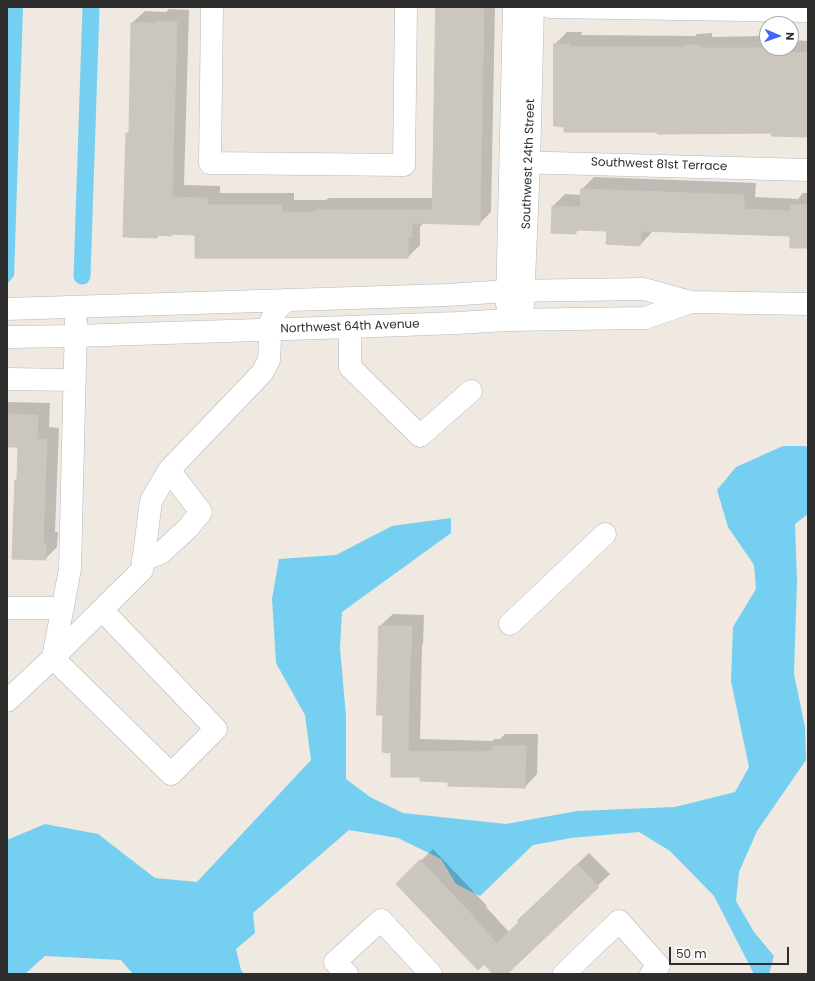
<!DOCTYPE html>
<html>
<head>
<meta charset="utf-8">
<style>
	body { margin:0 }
	#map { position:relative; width:815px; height:981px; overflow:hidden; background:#efe9e1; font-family:Poppins,sans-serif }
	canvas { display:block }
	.frame { position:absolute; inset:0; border:8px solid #2e2e2e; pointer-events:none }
	.north { position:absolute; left:759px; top:16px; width:40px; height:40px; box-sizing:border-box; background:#fff; border:1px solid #ababab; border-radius:50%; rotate:92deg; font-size:11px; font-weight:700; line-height:16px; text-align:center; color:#2e2e2e }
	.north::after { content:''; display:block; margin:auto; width:14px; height:18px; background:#4264fb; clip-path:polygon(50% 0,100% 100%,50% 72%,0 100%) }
	.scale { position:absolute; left:669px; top:947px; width:120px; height:18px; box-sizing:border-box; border:2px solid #2e2e2e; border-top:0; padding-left:5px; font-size:12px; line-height:14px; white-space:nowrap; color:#2e2e2e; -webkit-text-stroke:3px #fff; paint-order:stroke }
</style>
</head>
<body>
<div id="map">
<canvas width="815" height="981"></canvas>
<div class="frame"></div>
<div class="north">N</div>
<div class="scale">50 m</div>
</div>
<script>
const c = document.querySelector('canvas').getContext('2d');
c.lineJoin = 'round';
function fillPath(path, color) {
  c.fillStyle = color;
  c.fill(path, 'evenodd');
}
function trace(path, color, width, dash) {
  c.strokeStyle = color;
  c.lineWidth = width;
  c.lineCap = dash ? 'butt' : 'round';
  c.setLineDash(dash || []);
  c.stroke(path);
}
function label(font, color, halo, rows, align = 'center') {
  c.font = font + ' Poppins,sans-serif';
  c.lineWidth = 3;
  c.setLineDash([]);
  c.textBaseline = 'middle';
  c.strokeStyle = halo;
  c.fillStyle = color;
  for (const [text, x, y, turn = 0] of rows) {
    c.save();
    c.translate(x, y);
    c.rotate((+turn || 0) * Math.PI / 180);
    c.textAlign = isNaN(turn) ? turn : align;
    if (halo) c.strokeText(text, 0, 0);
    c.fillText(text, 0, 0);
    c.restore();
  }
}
fillPath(new Path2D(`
	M 7,7 L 23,7 L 14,276 L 8,283 L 7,283 Z
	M 783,446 L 804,446 L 808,447 L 808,514 L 795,524 L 797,581 L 794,674 L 805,727 L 806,760 L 757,831 L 739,872 L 736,901 L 754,932 L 774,956 L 769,974 L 754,974 L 714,896 L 670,851 L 639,832 L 571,838 L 533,845 L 480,896 L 456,884 L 441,859 L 398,838 L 349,830 L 253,913 L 255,933 L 236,949 L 241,970 L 244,974 L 133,974 L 121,960 L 45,956 L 25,974 L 7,974 L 7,840 L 45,824 L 98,834 L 155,878 L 197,882 L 311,760 L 305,715 L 276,663 L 272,599 L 279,559 L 336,555 L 392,526 L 451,518 L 451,533 L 342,612 L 340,648 L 346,716 L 346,779 L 370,797 L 403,813 L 506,824 L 577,811 L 675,807 L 735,792 L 749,767 L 731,681 L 733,627 L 756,589 L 754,565 L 728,527 L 717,490 L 736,467 Z`), '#75cff0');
fillPath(new Path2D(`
	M 437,7 L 495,7 L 491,212 L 479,224 L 423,223 L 420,227 L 420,245 L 408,257 L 196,234 L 173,233 L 171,235 L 160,234 L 157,237 L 127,134 L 130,131 L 132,23 L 145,11 L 166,12 L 169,9 L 189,10 L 184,185 L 220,186 L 220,193 L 294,193 L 294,200 L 326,200 L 329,198 L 433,198 Z
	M 567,32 L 582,32 L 581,35 L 695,36 L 697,34 L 712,33 L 712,37 L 767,36 L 767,48 L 791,48 L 791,40 L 808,41 L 808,136 L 773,132 L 659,131 L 555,44 Z
	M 594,177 L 756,183 L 755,197 L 798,199 L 803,193 L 808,193 L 808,247 L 791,235 L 652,230 L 652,232 L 640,245 L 608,230 L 579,229 L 575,233 L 553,206 L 565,194 L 582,195 L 582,189 Z
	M 7,402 L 50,403 L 49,427 L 59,428 L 55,532 L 58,532 L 57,547 L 45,559 L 16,480 L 18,478 L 20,446 L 7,446 Z
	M 393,614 L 424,615 L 423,644 L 422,645 L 420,739 L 493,741 L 494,739 L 500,739 L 505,734 L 538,734 L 537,774 L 525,787 L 449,781 L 421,776 L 392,752 L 384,714 L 380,626 Z
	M 433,849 L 487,906 L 486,907 L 509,932 L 520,922 L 530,909 L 589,853 L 610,874 L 506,974 L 495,974 L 409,872 Z`), '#0003');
trace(new Path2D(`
	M 82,276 L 91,7`), '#75cff0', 17);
const building = new Path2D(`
	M 436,7 L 484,8 L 480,225 L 412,223 L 412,237 L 408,237 L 408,258 L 195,258 L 195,235 L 171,234 L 171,236 L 157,235 L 157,238 L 123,237 L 126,133 L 129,133 L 131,23 L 156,23 L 156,21 L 177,22 L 172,197 L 208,198 L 208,205 L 282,205 L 282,212 L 316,212 L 316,210 L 432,210 Z
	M 554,44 L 570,44 L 570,47 L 684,47 L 684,45 L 700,45 L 700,48 L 777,48 L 777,52 L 808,53 L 808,137 L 771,136 L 772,133 L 657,134 L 658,132 L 564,132 L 564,127 L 554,126 Z
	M 581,189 L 744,195 L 744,209 L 790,211 L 790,205 L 808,205 L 808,248 L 790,248 L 790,236 L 641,231 L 640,246 L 606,244 L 607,231 L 576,230 L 576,234 L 551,233 L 552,206 L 580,207 Z
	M 7,414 L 38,415 L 37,439 L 47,440 L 43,544 L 46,544 L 46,560 L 12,559 L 15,480 L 17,480 L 18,447 L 7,447 Z
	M 379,626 L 412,626 L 411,657 L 410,657 L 408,751 L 481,752 L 481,751 L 492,751 L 492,746 L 526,746 L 525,788 L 448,786 L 448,782 L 420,781 L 420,777 L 391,777 L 391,753 L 382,752 L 383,715 L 377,715 Z
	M 420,860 L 476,919 L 475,920 L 497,943 L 519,922 L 517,921 L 577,864 L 599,887 L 507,974 L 493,974 L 484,964 L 478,970 L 396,884 Z`);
fillPath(building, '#cbc7bf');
trace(building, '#cbc5ba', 1);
const minor = new Path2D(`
	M 212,7 L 210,163 L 404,165 L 406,7
	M 550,7 L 808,11
	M 515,162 L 808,170
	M 507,305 L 514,7 L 516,7
	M 523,305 L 529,162 L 533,7
	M 7,309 L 447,295 L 508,291 L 644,289 L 691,302 L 808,304
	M 350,327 L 350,367 L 420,436 L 471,391
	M 7,337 L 76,336 L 350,327 L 457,323 L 506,320 L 645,318 L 691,302
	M 7,379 L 75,380
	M 143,560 L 161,553 L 188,528 L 201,512 L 169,470
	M 7,608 L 63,608
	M 102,610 L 216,729 L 171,774 L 53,658 L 142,570 L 151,501 L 169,470 L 262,373 L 269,360 L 271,320 L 277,309 L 287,300
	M 510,624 L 605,534
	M 7,701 L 53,658 L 70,569 L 76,322
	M 347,974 L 335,962 L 381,920 L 431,974
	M 564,974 L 619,921 L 659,966 L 651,974`);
trace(minor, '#b4b7c1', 23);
trace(minor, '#fff', 22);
label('12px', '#2e2e2e', '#fff', [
	["Southwest 24th Street",529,164,-88],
	["Southwest 81st Terrace",659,165,2],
	["Northwest 64th Avenue",350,327,-2]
]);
</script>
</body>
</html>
